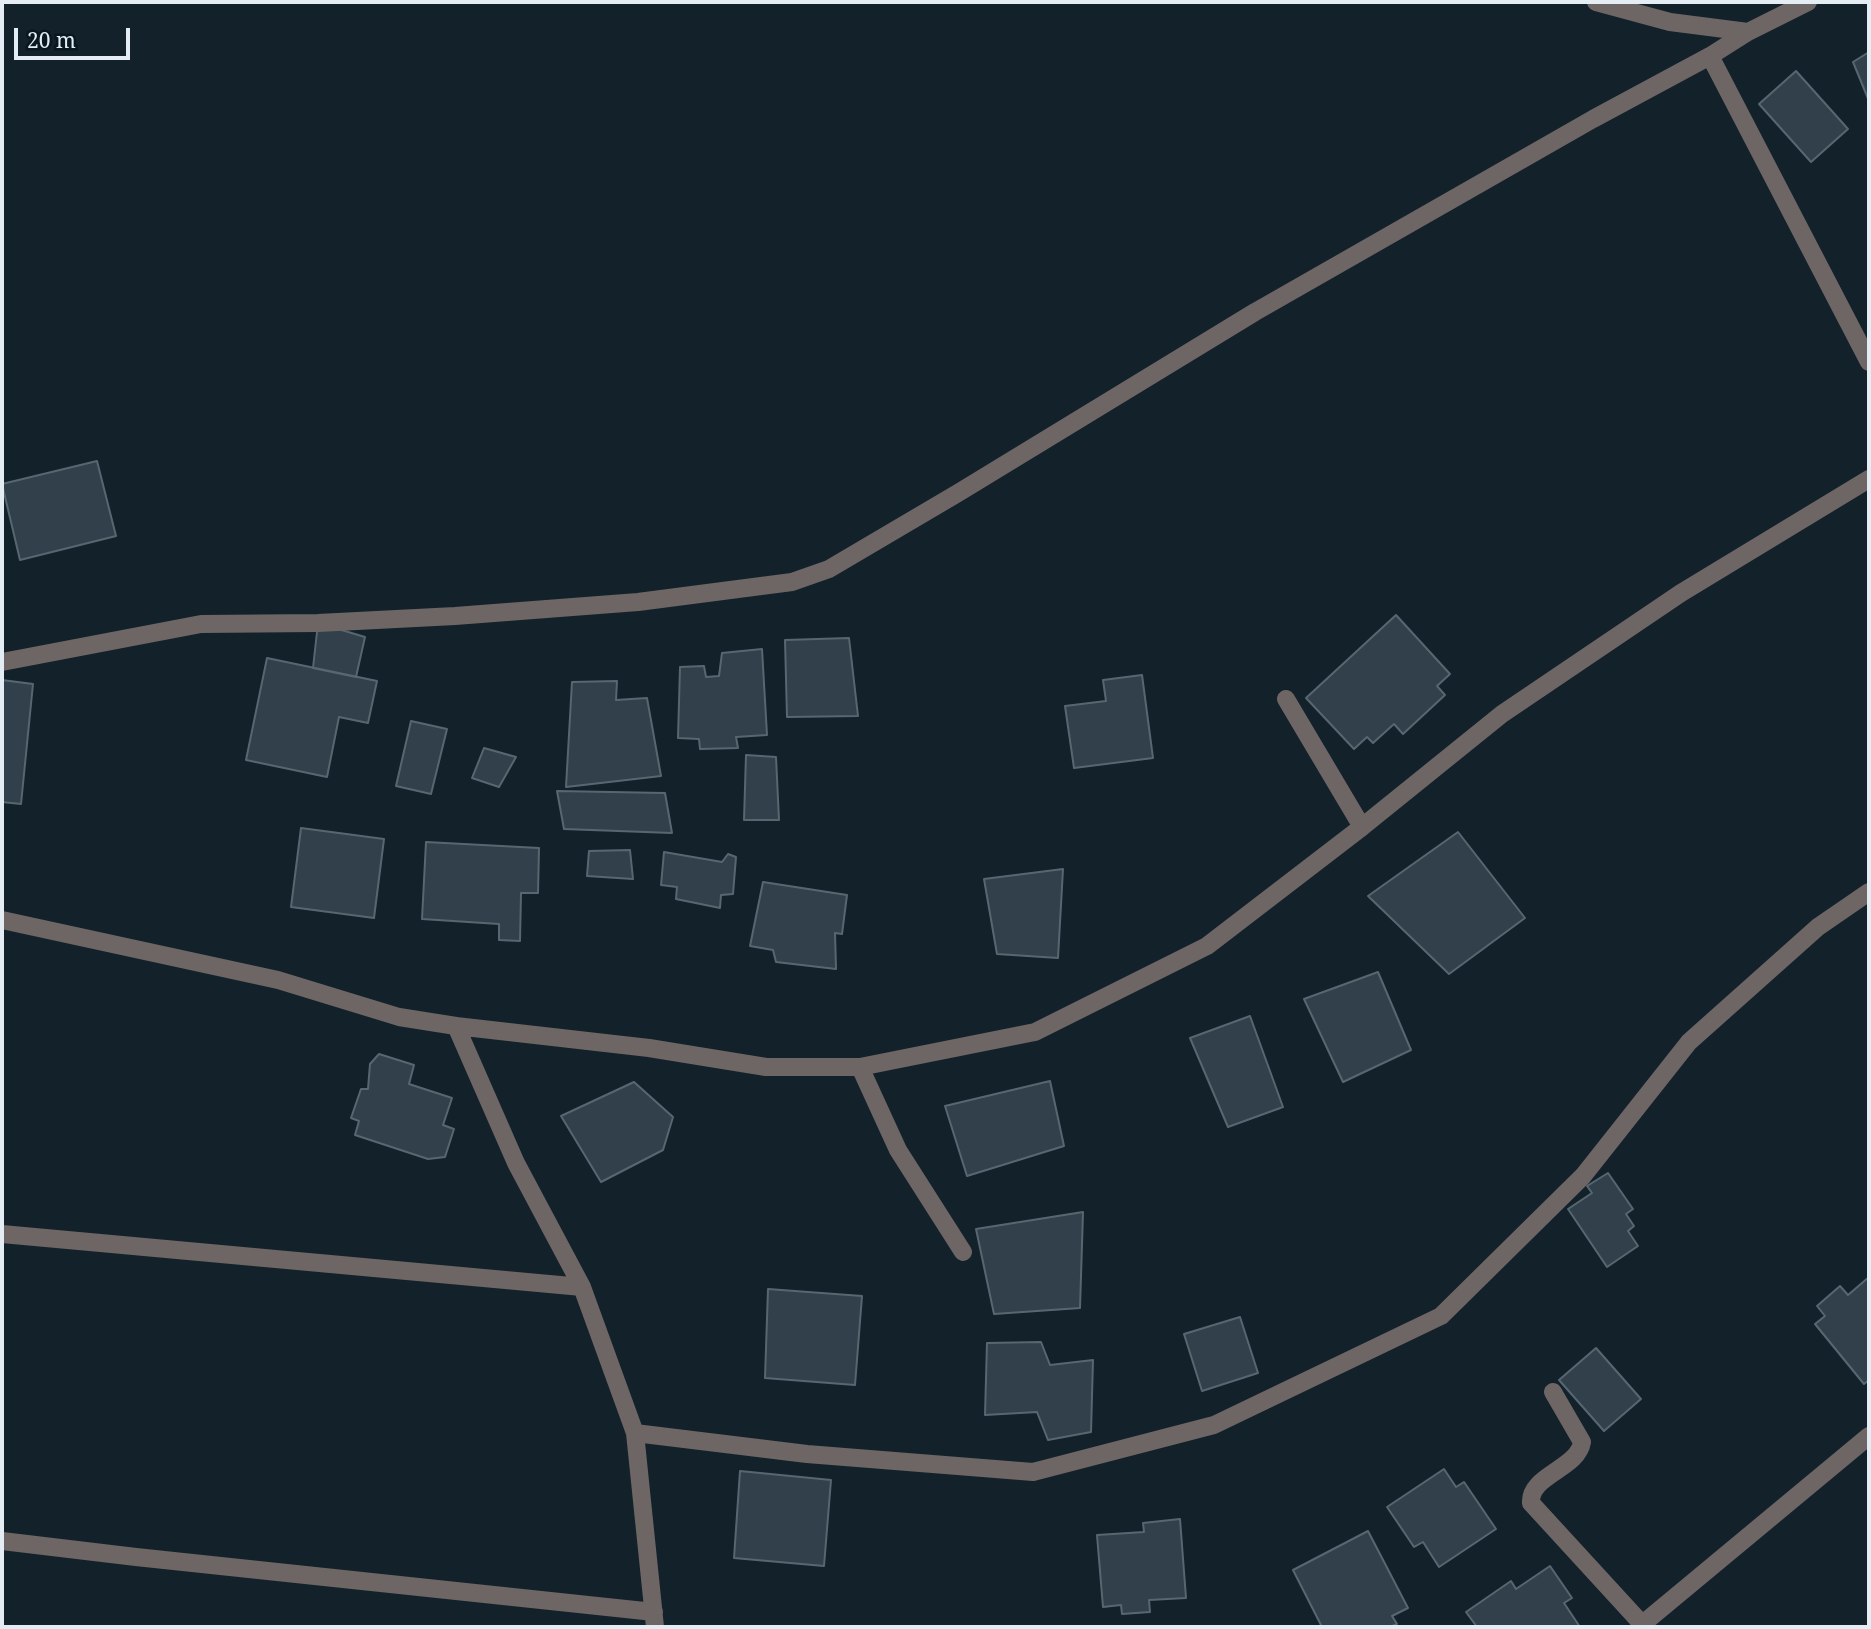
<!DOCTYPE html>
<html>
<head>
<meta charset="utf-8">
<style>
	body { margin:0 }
	#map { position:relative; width:1871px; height:1629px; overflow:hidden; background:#13212a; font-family:"Noto Serif",serif }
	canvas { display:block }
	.frame { position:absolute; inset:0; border:4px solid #e4edf3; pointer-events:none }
	.scale { position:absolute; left:14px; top:28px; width:116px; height:32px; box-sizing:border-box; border:4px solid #e4edf3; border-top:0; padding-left:9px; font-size:21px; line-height:24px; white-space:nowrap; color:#e4edf3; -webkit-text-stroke:5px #091720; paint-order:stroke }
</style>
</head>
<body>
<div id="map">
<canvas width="1871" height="1629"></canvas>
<div class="frame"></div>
<div class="scale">20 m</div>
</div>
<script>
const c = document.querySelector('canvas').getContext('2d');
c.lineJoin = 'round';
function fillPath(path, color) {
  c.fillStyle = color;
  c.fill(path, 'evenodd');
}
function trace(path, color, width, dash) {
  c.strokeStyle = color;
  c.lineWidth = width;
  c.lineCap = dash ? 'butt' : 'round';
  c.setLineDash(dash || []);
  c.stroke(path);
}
const building = new Path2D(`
	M 1869,52 L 1869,101 L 1853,62 Z
	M 1796,71 L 1848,129 L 1811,162 L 1759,104 Z
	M 97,461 L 116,536 L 20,560 L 2,484 Z
	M 1396,615 L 1450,674 L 1437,686 L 1445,695 L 1403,734 L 1394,724 L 1373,743 L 1367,737 L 1354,749 L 1306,698 Z
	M 318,623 L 365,637 L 356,677 L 313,668 Z
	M 849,638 L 858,716 L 787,717 L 785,640 Z
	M 762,649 L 767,735 L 736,737 L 738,748 L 700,749 L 699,739 L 678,738 L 680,667 L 704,666 L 706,677 L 719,676 L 722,653 Z
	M 267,658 L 377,681 L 368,723 L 339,717 L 327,777 L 246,760 Z
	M 1142,675 L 1153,758 L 1074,768 L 1065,706 L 1106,701 L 1103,680 Z
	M 2,680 L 33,684 L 21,804 L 2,802 Z
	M 617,681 L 616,700 L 647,698 L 661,776 L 566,787 L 572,682 Z
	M 411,721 L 447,729 L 431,794 L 396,786 Z
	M 484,748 L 516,757 L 499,787 L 472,778 Z
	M 746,755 L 776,757 L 779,820 L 744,820 Z
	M 557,791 L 665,793 L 672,833 L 564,829 Z
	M 301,828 L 384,839 L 374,918 L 291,907 Z
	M 1458,832 L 1525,918 L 1449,974 L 1368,896 Z
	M 426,842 L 539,848 L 538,893 L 521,893 L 520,941 L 499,940 L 499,924 L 422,919 Z
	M 630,850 L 633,879 L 587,876 L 589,851 Z
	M 664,852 L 722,862 L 728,854 L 736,857 L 733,894 L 721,895 L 720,908 L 676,899 L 677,887 L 661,885 Z
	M 1063,869 L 1058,958 L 997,954 L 984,879 Z
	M 763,882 L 847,895 L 842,934 L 835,933 L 836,969 L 776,962 L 773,950 L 750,946 Z
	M 1378,972 L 1411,1050 L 1343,1082 L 1304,999 Z
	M 1250,1016 L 1283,1107 L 1228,1127 L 1190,1038 Z
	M 379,1054 L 414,1065 L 409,1084 L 452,1098 L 443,1125 L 454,1129 L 445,1157 L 428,1159 L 355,1135 L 359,1121 L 351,1118 L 361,1089 L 368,1089 L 370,1064 Z
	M 1050,1081 L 1064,1146 L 967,1176 L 945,1106 Z
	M 634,1082 L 673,1117 L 663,1150 L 601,1182 L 561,1116 Z
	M 1608,1173 L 1633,1209 L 1626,1214 L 1634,1226 L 1628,1231 L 1638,1246 L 1607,1267 L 1568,1209 L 1592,1193 L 1587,1186 Z
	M 1083,1212 L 1080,1308 L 994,1314 L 976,1229 Z
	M 1869,1277 L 1869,1380 L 1864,1384 L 1815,1324 L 1825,1316 L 1817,1306 L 1840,1286 L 1848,1295 Z
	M 768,1289 L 862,1296 L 855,1385 L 765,1378 Z
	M 1240,1317 L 1258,1373 L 1202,1391 L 1184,1334 Z
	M 1041,1342 L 1050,1365 L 1093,1360 L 1091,1432 L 1048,1440 L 1037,1412 L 985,1415 L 987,1343 Z
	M 1596,1348 L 1641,1399 L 1604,1431 L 1559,1380 Z
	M 1444,1469 L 1456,1487 L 1464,1482 L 1496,1529 L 1439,1567 L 1423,1542 L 1414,1547 L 1387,1507 Z
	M 740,1471 L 831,1480 L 824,1566 L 734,1558 Z
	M 1180,1519 L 1186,1598 L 1149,1600 L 1150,1612 L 1122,1614 L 1121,1605 L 1103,1607 L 1097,1535 L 1144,1532 L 1143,1523 Z
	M 1368,1531 L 1408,1608 L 1392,1616 L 1397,1624 L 1390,1627 L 1322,1627 L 1293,1570 Z
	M 1550,1566 L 1572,1598 L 1564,1603 L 1580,1627 L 1477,1627 L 1466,1612 L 1511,1581 L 1516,1589 Z`);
fillPath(building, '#31404a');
trace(building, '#576772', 2);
trace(new Path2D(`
	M 1286,699 L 1362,827
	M 860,1067 L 898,1150 L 963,1252
	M 1553,1392 L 1582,1442 C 1578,1469 1529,1475 1531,1503 L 1642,1624`), '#6e6565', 18);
trace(new Path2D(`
	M 1596,2 L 1670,22 L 1748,32
	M 1710,56 L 1869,362
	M 2,662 L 201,624 L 318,623 L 455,616 L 638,602 L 792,582 L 829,569 L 958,493 L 1255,312 L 1593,119 L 1710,56 L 1748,32 L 1808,2
	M 2,920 L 278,980 L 399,1017 L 456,1026 L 516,1163 L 582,1287 L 635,1433 L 655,1627
	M 456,1026 L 649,1048 L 766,1067 L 860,1067 L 1035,1032 L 1207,946 L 1362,827 L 1502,714 L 1681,593 L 1869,479
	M 2,1234 L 582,1287
	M 635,1433 L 807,1454 L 1033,1472 L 1214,1425 L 1441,1316 L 1583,1176 L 1689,1042 L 1818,927 L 1869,892
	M 2,1541 L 136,1557 L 654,1612
	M 1639,1627 L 1869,1436`), '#6e6565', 18);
</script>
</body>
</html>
